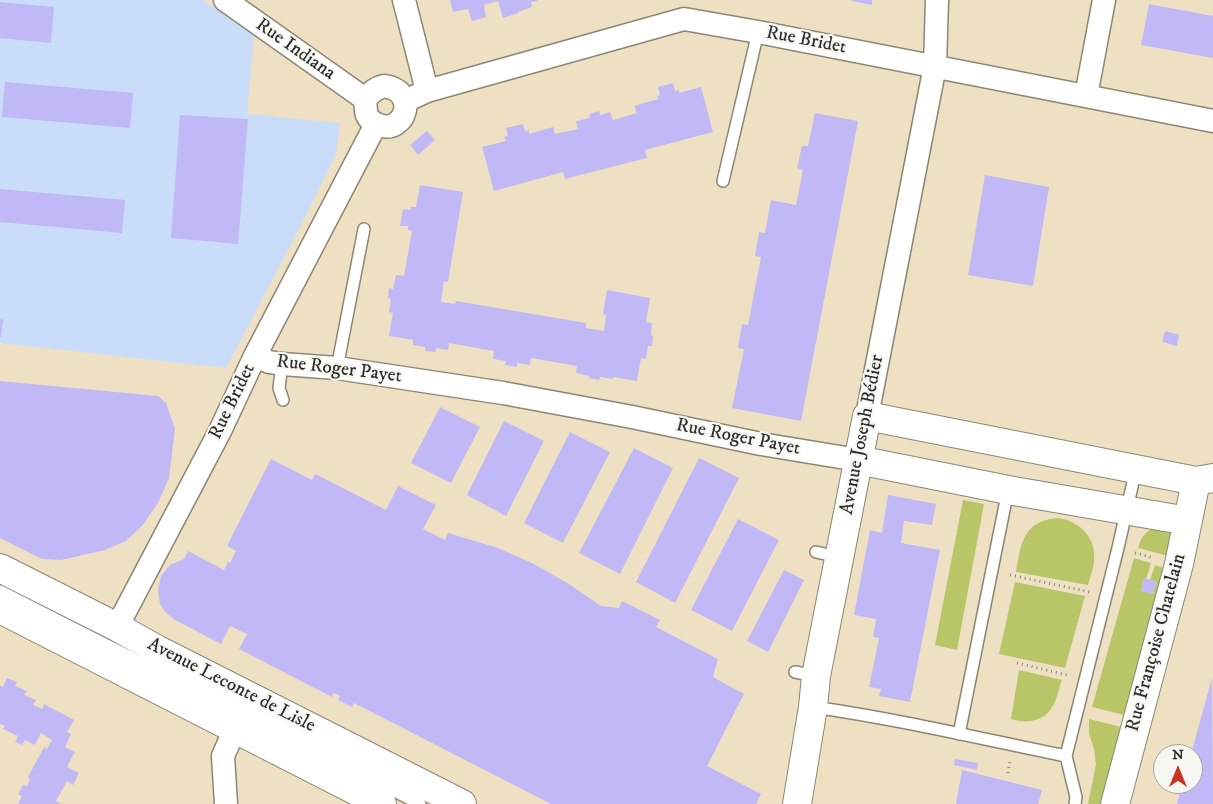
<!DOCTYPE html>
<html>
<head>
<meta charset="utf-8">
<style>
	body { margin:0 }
	#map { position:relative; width:1213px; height:804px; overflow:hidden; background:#eee1c3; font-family:"IM FELL DW Pica",serif }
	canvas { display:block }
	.north { position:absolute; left:1153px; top:744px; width:50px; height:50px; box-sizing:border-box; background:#f6f6f2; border:1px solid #a5a5a2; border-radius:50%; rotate:0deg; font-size:14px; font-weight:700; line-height:20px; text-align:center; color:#2b2b2b }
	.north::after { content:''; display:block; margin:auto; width:18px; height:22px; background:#c8321e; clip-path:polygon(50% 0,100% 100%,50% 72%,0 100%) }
</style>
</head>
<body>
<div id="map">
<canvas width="1213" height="804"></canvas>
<div class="north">N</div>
</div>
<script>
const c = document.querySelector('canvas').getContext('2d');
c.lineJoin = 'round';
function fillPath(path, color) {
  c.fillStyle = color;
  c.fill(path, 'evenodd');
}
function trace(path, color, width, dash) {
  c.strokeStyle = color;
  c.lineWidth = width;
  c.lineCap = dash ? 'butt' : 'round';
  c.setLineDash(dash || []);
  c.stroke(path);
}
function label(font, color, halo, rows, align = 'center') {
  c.font = font + ' "IM FELL DW Pica",serif';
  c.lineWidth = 4.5;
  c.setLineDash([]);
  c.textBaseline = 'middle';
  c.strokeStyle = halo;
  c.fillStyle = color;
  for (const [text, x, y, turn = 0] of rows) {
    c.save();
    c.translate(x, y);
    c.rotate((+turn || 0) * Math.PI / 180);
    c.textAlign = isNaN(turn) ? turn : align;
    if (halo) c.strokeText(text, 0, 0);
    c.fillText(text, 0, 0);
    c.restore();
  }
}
fillPath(new Path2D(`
	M 0,0 L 203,0 L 254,36 L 247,114 L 340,123 L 336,154 L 297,233 L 226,368 L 0,343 Z`), '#c9dcf9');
fillPath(new Path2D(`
	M 963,500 L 984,504 L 957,650 L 935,645 Z
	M 1059,518 C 1081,522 1097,539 1094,562 C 1093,570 1090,577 1088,585 L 1016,572 C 1021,543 1023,520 1059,518 Z
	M 1153,528 L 1165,529 L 1172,533 L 1172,557 L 1138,548 C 1141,538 1144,533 1153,528 Z
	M 1134,558 L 1151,563 L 1146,579 L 1144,579 L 1141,591 L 1153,594 L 1157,582 L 1150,580 L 1155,565 L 1166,569 L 1128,716 L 1092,707 Z
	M 1015,582 L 1085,596 L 1065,668 L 999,654 Z
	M 1019,670 L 1062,680 C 1059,688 1057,699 1053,706 C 1044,722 1026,724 1011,719 Z
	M 1089,719 L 1125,728 L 1104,804 L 1088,804 L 1096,764 L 1094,749 L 1089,734 Z`), '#b8c668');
fillPath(new Path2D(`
	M 450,0 L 537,0 L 537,1 L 531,2 L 532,7 L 518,12 L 518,13 L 503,18 L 498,1 L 484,5 L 486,17 L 472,21 L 468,9 L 453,12 Z
	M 852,0 L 872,0 L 872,5 L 852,1 Z
	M 0,2 L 54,7 L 51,43 L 0,38 Z
	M 1149,4 L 1213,16 L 1213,58 L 1141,45 Z
	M 5,82 L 133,93 L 130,128 L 2,117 Z
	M 673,83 L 675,91 L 679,90 L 679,93 L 701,87 L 713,132 L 645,150 L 647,158 L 623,164 L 565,179 L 563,172 L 494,191 L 482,147 L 506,141 L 504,137 L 508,135 L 506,128 L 523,124 L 525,131 L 529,130 L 529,134 L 553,127 L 555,134 L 578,129 L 576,121 L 590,118 L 589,114 L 599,111 L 600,115 L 610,112 L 613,120 L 637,113 L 634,106 L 658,99 L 657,96 L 660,95 L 658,87 Z
	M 815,113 L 858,121 L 801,421 L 732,408 L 744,349 L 738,348 L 742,324 L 748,325 L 761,257 L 755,256 L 759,232 L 765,233 L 771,200 L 796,205 L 803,170 L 797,168 L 802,146 L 808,146 Z
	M 180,115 L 248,119 L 238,244 L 171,238 Z
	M 427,131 L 435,140 L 418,155 L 410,145 Z
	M 985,175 L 1049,187 L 1033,286 L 968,275 Z
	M 420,185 L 463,192 L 448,282 L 444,281 L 441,302 L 455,304 L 456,301 L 586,323 L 586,328 L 604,331 L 606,315 L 603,314 L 607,290 L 650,298 L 646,322 L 652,323 L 651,335 L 653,336 L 652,346 L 648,346 L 646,359 L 641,358 L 637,381 L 613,377 L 613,379 L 600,377 L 599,380 L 589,378 L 589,376 L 576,373 L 577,366 L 531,358 L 530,365 L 517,363 L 517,367 L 505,365 L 506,361 L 493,359 L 494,351 L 449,343 L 448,350 L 436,348 L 435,352 L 425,351 L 425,347 L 413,345 L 413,340 L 389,336 L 393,313 L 389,312 L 391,299 L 388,298 L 389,288 L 393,289 L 396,275 L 404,276 L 412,231 L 408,230 L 408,226 L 400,226 L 403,209 L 411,210 L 411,207 L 416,207 Z
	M 0,189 L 125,200 L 122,233 L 0,222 Z
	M 0,319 L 3,320 L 1,337 L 0,337 Z
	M 1165,331 L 1179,335 L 1177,346 L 1162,342 Z
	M 0,381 L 158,396 L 166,403 L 175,429 L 169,478 L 158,503 L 142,526 L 126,541 L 105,550 L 61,560 L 42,559 L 0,538 Z
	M 440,407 L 480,427 L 451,483 L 411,463 Z
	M 504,421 L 544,441 L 506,516 L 467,495 Z
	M 570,432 L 610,452 L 563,543 L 524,523 Z
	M 634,448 L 673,468 L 620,574 L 579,553 Z
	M 699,458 L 739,478 L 675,603 L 636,582 Z
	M 271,459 L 312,480 L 315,474 L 386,510 L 398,486 L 436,505 L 423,529 L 445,540 L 448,533 L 498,548 L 534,564 L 569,584 L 601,606 L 619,608 L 622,601 L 660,620 L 656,627 L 718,659 L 713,677 L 744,694 L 707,766 L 761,794 L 756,804 L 551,804 L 354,703 L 352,707 L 338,700 L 340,696 L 334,693 L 332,697 L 239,649 L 247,634 L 230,626 L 221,644 L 175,620 L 166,613 L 160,604 L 158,590 L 161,576 L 170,565 L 184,559 L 188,551 L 224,570 L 228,562 L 230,563 L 236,551 L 227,546 Z
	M 888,495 L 936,504 L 932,525 L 904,521 L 901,543 L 940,550 L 910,702 L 879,696 L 881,689 L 869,687 L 879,638 L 873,637 L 876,619 L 854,615 L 870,530 L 882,533 Z
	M 738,519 L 779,540 L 732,631 L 691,610 Z
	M 784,570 L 804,580 L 768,652 L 747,641 Z
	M 1144,578 L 1157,582 L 1153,594 L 1141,591 Z
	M 7,678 L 17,682 L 15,686 L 27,691 L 24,695 L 36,700 L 33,705 L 42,709 L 44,704 L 74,720 L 67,732 L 71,734 L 65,747 L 75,752 L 67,767 L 79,773 L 73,785 L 67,781 L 56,801 L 61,804 L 18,804 L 22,796 L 18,794 L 23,785 L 27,786 L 30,779 L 28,777 L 44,747 L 47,749 L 52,740 L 41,733 L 35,745 L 25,740 L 22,745 L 15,742 L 18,736 L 3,729 L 5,726 L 0,724 L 0,686 L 3,687 Z
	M 1212,678 L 1213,804 L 1177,804 L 1182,784 L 1193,784 L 1193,754 L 1191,754 Z
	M 955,759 L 978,763 L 977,770 L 954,765 Z
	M 962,770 L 1042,790 L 1038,804 L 956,804 Z`), '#c1b9f5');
const service = new Path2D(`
	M 723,181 L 758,32
	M 282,364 L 279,388 L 283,400
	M 337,368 L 364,229
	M 816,552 L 839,557
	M 0,591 L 420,804
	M 795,672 L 816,676
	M 813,707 C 898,719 982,739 1066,756
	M 959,734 L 1008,490
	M 1075,804 L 1076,797 L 1066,756 L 1118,548 L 1136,469`);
const minor = new Path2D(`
	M 225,0 L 365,99
	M 404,0 L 427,91
	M 384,86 C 420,91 405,135 379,125 C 373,123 369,120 367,115 C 365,110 366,104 365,99 C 371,93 375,88 384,86 Z
	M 1086,96 L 1104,0
	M 405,101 L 427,91 L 684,19 L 758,32 L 1213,121
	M 255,356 L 269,362 L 282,364 L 337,368 L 503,393 L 632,417 L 761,444 L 858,460
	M 867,416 L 935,66 L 937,0
	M 117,627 L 220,431 L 255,356 L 376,124
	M 226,804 L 223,756 L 235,729`);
const tertiary = new Path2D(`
	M 858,460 L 1008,490 L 1188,521
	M 797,804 L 813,707 L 816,676 L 867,416 L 1196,481 L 1213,478
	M 1115,804 L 1179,564 L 1196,481`);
const secondary = new Path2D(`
	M 0,568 L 117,627 L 158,650 L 462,804
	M 0,609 L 382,804`);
trace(service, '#8c8677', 14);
trace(minor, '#8c8677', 25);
trace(tertiary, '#8c8677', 30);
trace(secondary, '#8c8677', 30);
trace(new Path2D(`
	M 1135,553 L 1154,558
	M 1010,575 L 1090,592
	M 1017,663 L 1067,675
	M 1008,773 L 1010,761`), '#8c8677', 3, [1, 4]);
trace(service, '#fff', 11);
trace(minor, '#fff', 22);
trace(tertiary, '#fff', 28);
trace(secondary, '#fff', 28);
label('19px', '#2b2b2b', '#f6f6f2', [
	["Rue Bridet",806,41,11],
	["Rue Indiana",295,50,35],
	["Rue Roger Payet",339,370,7],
	["Rue Bridet",233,402,-64],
	["Avenue Joseph Bédier",863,435,-79],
	["Rue Roger Payet",738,438,11],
	["Rue Françoise Chatelain",1157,643,-75],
	["Avenue Leconte de Lisle",231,686,27]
]);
</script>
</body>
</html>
